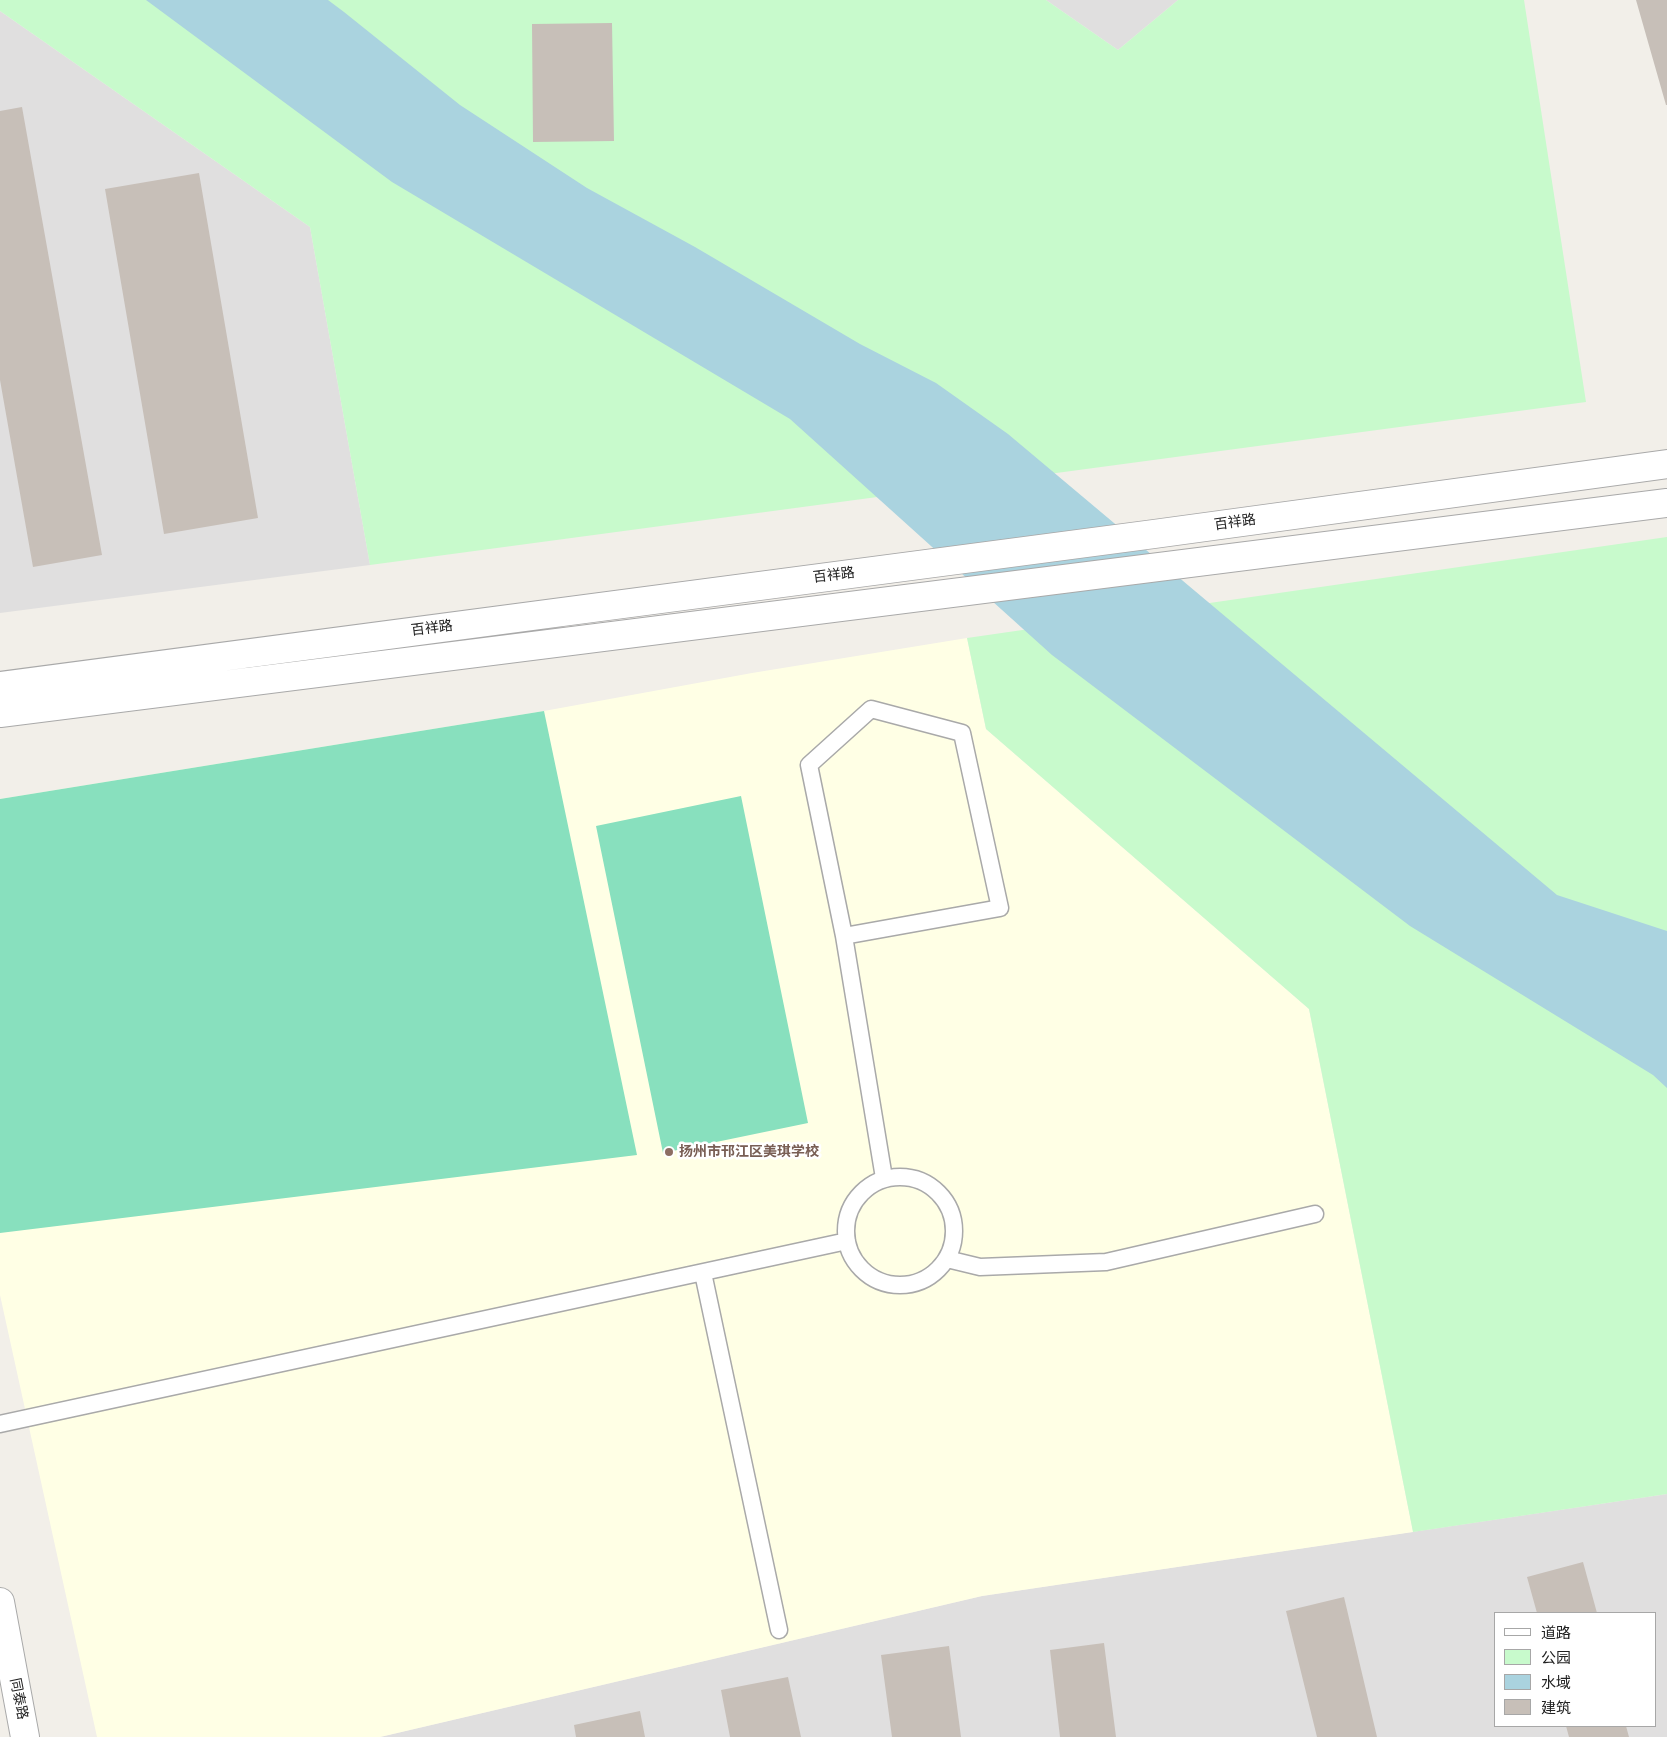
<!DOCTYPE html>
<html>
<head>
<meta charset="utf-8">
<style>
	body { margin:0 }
	#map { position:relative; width:1667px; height:1737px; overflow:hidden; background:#f2efe9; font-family:"Roboto Condensed","Noto Sans SC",sans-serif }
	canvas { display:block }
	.legend { position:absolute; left:1494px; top:1612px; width:162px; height:115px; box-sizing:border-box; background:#fff; border:1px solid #a7a7a7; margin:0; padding:6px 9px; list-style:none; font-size:15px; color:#222 }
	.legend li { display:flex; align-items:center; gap:10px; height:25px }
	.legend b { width:25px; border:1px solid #a7a7a7 }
</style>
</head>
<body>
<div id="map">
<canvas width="1667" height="1737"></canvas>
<ul class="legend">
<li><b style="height:6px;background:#fff"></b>道路</li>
<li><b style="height:14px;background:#c8facc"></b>公园</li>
<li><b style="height:14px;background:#aad3df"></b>水域</li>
<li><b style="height:14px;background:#c7bfb8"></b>建筑</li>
</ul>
</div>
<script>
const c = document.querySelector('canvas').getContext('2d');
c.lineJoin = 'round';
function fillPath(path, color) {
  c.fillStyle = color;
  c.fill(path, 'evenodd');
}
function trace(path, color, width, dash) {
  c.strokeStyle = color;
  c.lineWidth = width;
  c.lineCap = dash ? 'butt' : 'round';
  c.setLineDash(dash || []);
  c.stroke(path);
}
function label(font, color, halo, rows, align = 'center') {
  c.font = font + ' "Roboto Condensed","Noto Sans SC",sans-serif';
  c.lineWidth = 5;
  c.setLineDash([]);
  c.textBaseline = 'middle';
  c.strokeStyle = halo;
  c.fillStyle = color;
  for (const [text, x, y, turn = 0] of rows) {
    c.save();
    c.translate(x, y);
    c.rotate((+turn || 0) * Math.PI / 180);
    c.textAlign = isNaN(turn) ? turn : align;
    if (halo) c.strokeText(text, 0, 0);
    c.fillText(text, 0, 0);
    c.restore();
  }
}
fillPath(new Path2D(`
	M 1046,0 L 1178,0 L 1118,50 Z
	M 0,11 L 310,227 L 370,565 L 0,613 Z
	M 1667,1494 L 1667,1737 L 380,1737 L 982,1596 ZM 1496,1613 L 1656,1613 L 1656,1726 L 1496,1726 Z`), '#e0dfdf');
fillPath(new Path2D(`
	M 967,638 L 986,729 L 1309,1009 L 1413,1532 L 982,1596 L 380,1737 L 97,1737 L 0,1295 L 0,799 L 544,711 L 752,673 Z`), '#ffffe5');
fillPath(new Path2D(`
	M 0,0 L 1046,0 L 1118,50 L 1178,0 L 1524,0 L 1586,402 L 370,565 L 310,227 L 0,11 Z
	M 1667,537 L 1667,1494 L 1413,1532 L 1309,1009 L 986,729 L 967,638 Z`), '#c8facc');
fillPath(new Path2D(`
	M 544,711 L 637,1155 L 0,1233 L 0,799 Z
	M 741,796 L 808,1123 L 663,1153 L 596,826 Z`), '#88e0be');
fillPath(new Path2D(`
	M 146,0 L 328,0 L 344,12 L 460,105 L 587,188 L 695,247 L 860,344 L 936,383 L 1008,434 L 1557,895 L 1667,931 L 1667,1088 L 1653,1075 L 1410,926 L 1052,655 L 790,419 L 392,182 Z`), '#aad3df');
fillPath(new Path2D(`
	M 1636,0 L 1667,0 L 1667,105 L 1666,105 Z
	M 612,23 L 614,141 L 533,142 L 532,24 Z
	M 22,107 L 102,555 L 33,567 L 0,380 L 0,111 Z
	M 199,173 L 258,518 L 164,534 L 105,189 Z
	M 1583,1562 L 1597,1613 L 1537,1613 L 1527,1577 Z
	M 1344,1597 L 1377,1737 L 1317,1737 L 1286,1611 Z
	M 1104,1643 L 1116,1737 L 1060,1737 L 1050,1650 Z
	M 949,1646 L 961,1737 L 892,1737 L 881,1655 Z
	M 788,1677 L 801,1737 L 730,1737 L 721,1690 Z
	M 640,1711 L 645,1737 L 576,1737 L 574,1725 Z
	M 1566,1726 L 1626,1726 L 1629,1737 L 1569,1737 Z`), '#c7bfb8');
const service = new Path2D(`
	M 844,936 L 1000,908 L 962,733 L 871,709 L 809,765 L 844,936 L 884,1178
	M846 1231a54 54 0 1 1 108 0a54 54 0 1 1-108 0Z
	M 947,1259 L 980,1267 L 1106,1262 L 1315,1214
	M 703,1273 L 779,1630
	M 0,1424 L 847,1241`);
const tertiary = new Path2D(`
	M 0,686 L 1154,534 L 1667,464
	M 0,713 L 1667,503
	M 0,1602 L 25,1737`);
trace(service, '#a9a9a9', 19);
trace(tertiary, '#a9a9a9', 30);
trace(service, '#fff', 16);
trace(tertiary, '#fff', 28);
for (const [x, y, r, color] of [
	[669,1152,5,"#8d6e63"]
]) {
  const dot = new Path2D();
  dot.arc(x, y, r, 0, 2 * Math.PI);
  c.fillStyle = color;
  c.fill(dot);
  trace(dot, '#fff', 2);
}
label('14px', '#222', '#fff', [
	["百祥路",1235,523,-8],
	["百祥路",834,576,-7],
	["百祥路",432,629,-7],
	["同泰路",18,1699,79]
]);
label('bold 14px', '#785e54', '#fff', [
	["扬州市邗江区美琪学校",679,1152]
], 'left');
</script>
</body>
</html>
